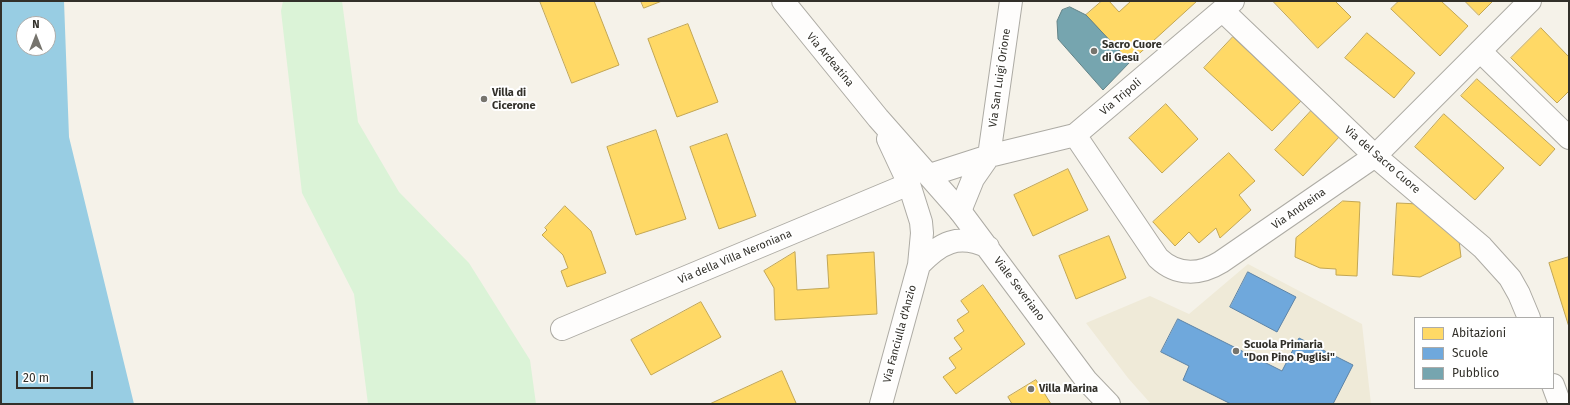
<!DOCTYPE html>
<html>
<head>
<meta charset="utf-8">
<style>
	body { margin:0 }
	#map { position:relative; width:1570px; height:405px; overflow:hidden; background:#f5f2e9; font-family:"Fira Sans",sans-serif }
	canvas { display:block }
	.frame { position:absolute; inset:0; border:2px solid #32302a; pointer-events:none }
	.legend { position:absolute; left:1414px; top:317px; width:140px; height:72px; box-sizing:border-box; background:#fff; border:1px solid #adacaa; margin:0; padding:5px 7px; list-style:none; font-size:12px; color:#32302a }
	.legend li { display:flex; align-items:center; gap:8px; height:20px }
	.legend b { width:20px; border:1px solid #adacaa }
	.north { position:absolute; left:16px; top:16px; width:40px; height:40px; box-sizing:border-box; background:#fff; border:1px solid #adacaa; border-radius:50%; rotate:0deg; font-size:11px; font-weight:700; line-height:16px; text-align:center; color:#32302a }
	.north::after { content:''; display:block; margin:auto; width:14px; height:18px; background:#76746d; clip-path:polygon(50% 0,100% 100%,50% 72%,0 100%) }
	.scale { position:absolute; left:16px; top:371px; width:77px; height:18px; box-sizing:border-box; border:2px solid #32302a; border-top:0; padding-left:5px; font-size:12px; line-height:14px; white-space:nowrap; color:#32302a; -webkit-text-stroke:3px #fff; paint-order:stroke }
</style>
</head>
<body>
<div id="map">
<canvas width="1570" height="405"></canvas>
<div class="frame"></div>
<ul class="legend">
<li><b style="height:11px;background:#ffd966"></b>Abitazioni</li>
<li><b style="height:11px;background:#6fa8dc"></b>Scuole</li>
<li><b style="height:11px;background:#76a5af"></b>Pubblico</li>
</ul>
<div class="north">N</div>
<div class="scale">20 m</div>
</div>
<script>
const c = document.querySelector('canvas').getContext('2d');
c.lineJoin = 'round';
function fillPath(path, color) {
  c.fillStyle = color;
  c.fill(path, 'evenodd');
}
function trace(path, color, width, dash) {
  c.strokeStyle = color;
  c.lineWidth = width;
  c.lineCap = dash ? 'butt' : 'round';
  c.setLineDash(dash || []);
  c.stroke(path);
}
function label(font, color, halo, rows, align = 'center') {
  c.font = font + ' "Fira Sans",sans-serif';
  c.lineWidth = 4;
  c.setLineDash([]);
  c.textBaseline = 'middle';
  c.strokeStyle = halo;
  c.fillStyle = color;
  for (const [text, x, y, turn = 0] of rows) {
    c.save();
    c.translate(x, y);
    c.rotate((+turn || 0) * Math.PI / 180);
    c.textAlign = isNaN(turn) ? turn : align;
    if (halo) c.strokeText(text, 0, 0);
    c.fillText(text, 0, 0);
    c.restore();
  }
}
fillPath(new Path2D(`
	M 1248,264 L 1362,324 L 1371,404 L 1151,404 L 1128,378 L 1086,323 L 1150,296 L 1189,314 Z`), '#efead8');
fillPath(new Path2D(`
	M 283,1 L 342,1 L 358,122 L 399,192 L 469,263 L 530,360 L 536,404 L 368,404 L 354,294 L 302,193 L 281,11 Z`), '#dbf3d7');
fillPath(new Path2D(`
	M 1,1 L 64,1 L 69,137 L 134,404 L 1,404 ZM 24,24 L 48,24 L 48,48 L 24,48 Z`), '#98cde3');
const homes = new Path2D(`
	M 540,1 L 594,1 L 619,65 L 572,83 Z
	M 641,1 L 662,1 L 644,8 Z
	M 1102,1 L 1109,1 L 1119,12 L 1131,1 L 1197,1 L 1130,62 L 1086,15 Z
	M 1273,1 L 1335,1 L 1351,17 L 1318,48 Z
	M 1399,1 L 1441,1 L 1468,26 L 1440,56 L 1391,9 Z
	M 1465,1 L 1493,1 L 1479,15 Z
	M 688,24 L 718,102 L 677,117 L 648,39 Z
	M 1541,28 L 1569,57 L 1569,91 L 1557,103 L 1511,58 Z
	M 1367,33 L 1415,73 L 1394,98 L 1345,58 Z
	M 1233,37 L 1301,101 L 1272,131 L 1204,68 Z
	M 1477,79 L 1555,149 L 1540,166 L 1461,96 Z
	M 1166,104 L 1198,139 L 1162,173 L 1129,138 Z
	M 1312,110 L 1340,136 L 1303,176 L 1275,150 Z
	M 1444,114 L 1504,168 L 1475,200 L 1415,147 Z
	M 656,130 L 686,219 L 636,235 L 607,147 Z
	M 727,134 L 756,216 L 719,229 L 690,147 Z
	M 1229,153 L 1255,181 L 1239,195 L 1251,210 L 1220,238 L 1216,228 L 1199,243 L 1189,232 L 1175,246 L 1153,222 Z
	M 1068,169 L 1088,210 L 1033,236 L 1014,195 Z
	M 1343,201 L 1360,202 L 1357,276 L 1336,275 L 1336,269 L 1320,268 L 1295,257 L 1296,238 Z
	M 1397,203 L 1419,204 L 1458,232 L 1461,257 L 1420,277 L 1393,275 Z
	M 565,206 L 591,231 L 606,273 L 567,287 L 561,271 L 568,268 L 563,255 L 542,235 L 547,230 L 545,228 Z
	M 1109,236 L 1126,278 L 1076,299 L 1059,256 Z
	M 795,252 L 797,290 L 829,288 L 827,255 L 874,252 L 877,314 L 775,320 L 774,288 L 764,271 Z
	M 1569,257 L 1569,327 L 1549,263 Z
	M 983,285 L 1025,344 L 956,394 L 943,377 L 956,368 L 949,358 L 962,349 L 954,338 L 964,331 L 957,320 L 969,312 L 961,301 Z
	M 701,302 L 721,337 L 651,375 L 631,340 Z
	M 782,371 L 796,403 L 794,404 L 710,404 Z
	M 1036,380 L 1051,404 L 1012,404 L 1008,397 Z`);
fillPath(homes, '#ffd966');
trace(homes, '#c2a654', 1);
const schools = new Path2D(`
	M 1248,272 L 1296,297 L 1277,332 L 1230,307 Z
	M 1178,319 L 1282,371 L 1299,338 L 1353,365 L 1333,404 L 1231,404 L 1183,380 L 1189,366 L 1161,352 Z`);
fillPath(schools, '#6fa8dc');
trace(schools, '#5d84a7', 1);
const public = new Path2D(`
	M 1070,7 L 1086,15 L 1130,62 L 1103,90 L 1058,39 L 1057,21 L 1062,10 Z`);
fillPath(public, '#76a5af');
trace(public, '#628287', 1);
const minor = new Path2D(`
	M 1223,11 L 1375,156 L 1482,247 L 1510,278 L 1519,294 L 1529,318
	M 1480,51 L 1569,138
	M 1075,135 L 1158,258 C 1177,276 1200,275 1221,262 L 1375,156 L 1530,1
	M 930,175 L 989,156 L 1075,135 L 1233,1
	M 960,211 L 973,179 L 989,156 L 1011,1
	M 562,329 L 909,184
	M 1553,385 L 1560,404`);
const secondary = new Path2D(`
	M 783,1 L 878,118 L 960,211 L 1086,380 L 1109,404
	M 919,265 C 940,243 958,233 988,247
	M 881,404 L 919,265 L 922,233 L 921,222 L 909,184 L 888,139`);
trace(minor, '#adaba4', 24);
trace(secondary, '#adaba4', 24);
trace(minor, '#fefdfc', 22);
trace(secondary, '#fefdfc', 22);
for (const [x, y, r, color] of [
	[1094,51,4,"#76746d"],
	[484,99,4,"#76746d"],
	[1236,351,4,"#76746d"],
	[1031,389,4,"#76746d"]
]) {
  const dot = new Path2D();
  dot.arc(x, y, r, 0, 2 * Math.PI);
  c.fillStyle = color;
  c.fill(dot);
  trace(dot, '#fff', 1.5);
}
label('bold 11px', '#32302a', '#fff', [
	["Sacro Cuore",1102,45],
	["di Gesù",1102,58],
	["Villa di",492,93],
	["Cicerone",492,106],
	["Scuola Primaria",1244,345],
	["\"Don Pino Puglisi\"",1244,358],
	["Villa Marina",1039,389]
], 'left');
label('11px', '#32302a', '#fff', [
	["Via Ardeatina",830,60,50],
	["Via San Luigi Orione",1000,78,-82],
	["Via Tripoli",1121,97,-40],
	["Via del Sacro Cuore",1382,160,41],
	["Via Andreina",1299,209,-35],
	["Via della Villa Neroniana",735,257,-23],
	["Viale Severiano",1019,289,53],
	["Via Fanciulla d'Anzio",900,334,-75]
]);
</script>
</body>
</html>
